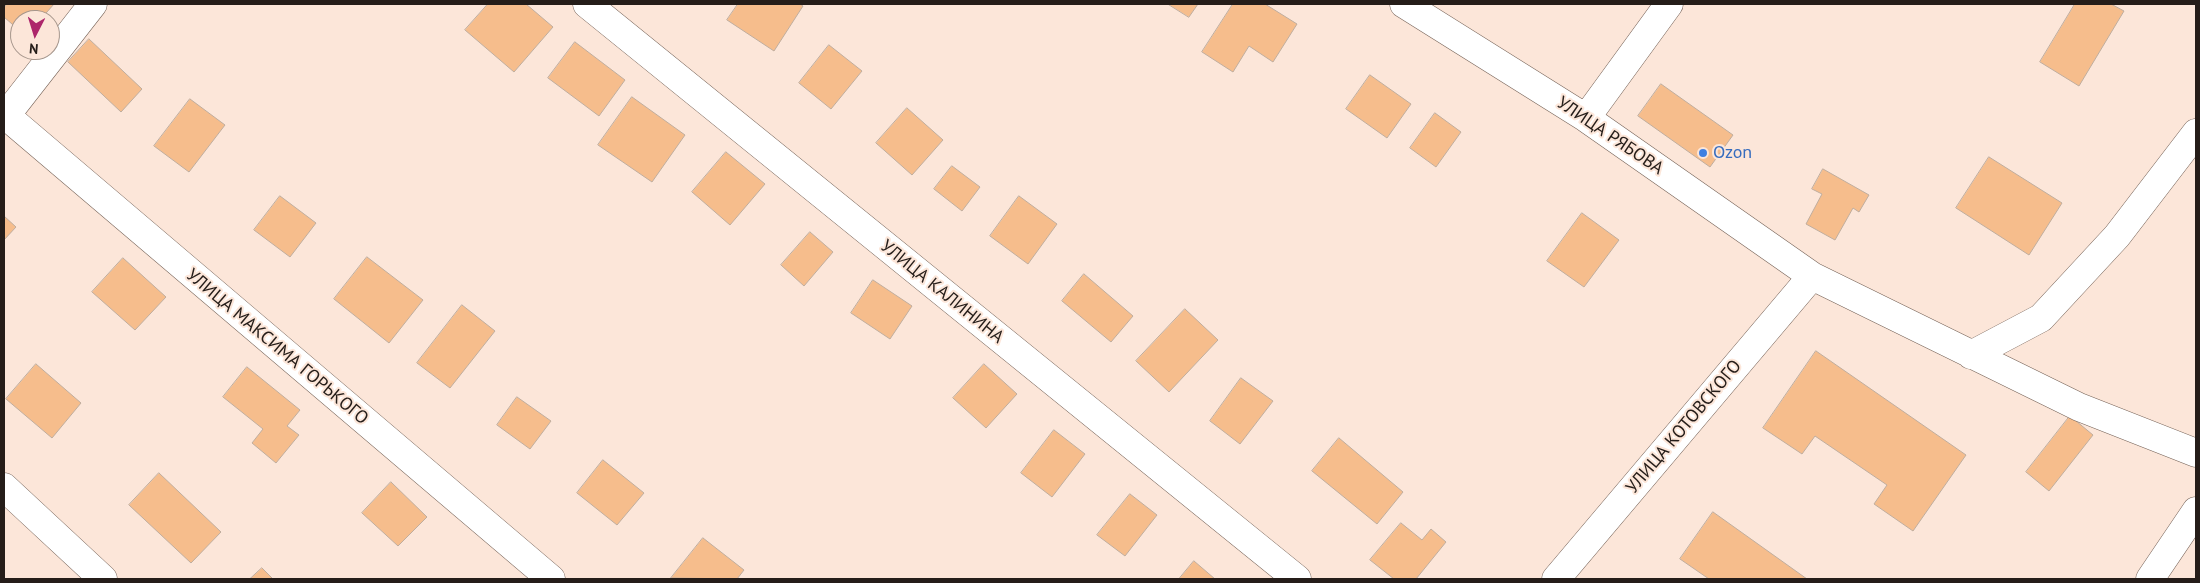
<!DOCTYPE html>
<html>
<head>
<meta charset="utf-8">
<style>
	body { margin:0 }
	#map { position:relative; width:2200px; height:583px; overflow:hidden; background:#fce6d9; font-family:"PT Sans",sans-serif }
	canvas { display:block }
	.frame { position:absolute; inset:0; border:5px solid #251d19; pointer-events:none }
	.north { position:absolute; left:10px; top:10px; width:50px; height:50px; box-sizing:border-box; background:#fce6d9; border:1px solid #a6968c; border-radius:50%; rotate:185deg; font-size:14px; font-weight:700; line-height:20px; text-align:center; color:#251d19 }
	.north::after { content:''; display:block; margin:auto; width:18px; height:22px; background:#ad266b; clip-path:polygon(50% 0,100% 100%,50% 72%,0 100%) }
</style>
</head>
<body>
<div id="map">
<canvas width="2200" height="583"></canvas>
<div class="frame"></div>
<div class="north">N</div>
</div>
<script>
const c = document.querySelector('canvas').getContext('2d');
c.lineJoin = 'round';
function fillPath(path, color) {
  c.fillStyle = color;
  c.fill(path, 'evenodd');
}
function trace(path, color, width, dash) {
  c.strokeStyle = color;
  c.lineWidth = width;
  c.lineCap = dash ? 'butt' : 'round';
  c.setLineDash(dash || []);
  c.stroke(path);
}
function label(font, color, halo, rows, align = 'center') {
  c.font = font + ' "PT Sans",sans-serif';
  c.lineWidth = 4;
  c.setLineDash([]);
  c.textBaseline = 'middle';
  c.strokeStyle = halo;
  c.fillStyle = color;
  for (const [text, x, y, turn = 0] of rows) {
    c.save();
    c.translate(x, y);
    c.rotate((+turn || 0) * Math.PI / 180);
    c.textAlign = isNaN(turn) ? turn : align;
    if (halo) c.strokeText(text, 0, 0);
    c.fillText(text, 0, 0);
    c.restore();
  }
}
const building = new Path2D(`
	M 7,4 L 54,4 L 40,20 L 20,20 L 20,31 L 4,17 L 4,8 Z
	M 488,4 L 526,4 L 553,27 L 514,72 L 465,30 Z
	M 738,4 L 800,4 L 803,6 L 774,51 L 727,20 Z
	M 1168,4 L 1198,4 L 1189,17 Z
	M 1233,4 L 1265,4 L 1297,24 L 1273,62 L 1249,46 L 1233,72 L 1202,52 Z
	M 2075,4 L 2111,4 L 2124,11 L 2079,86 L 2040,62 Z
	M 89,39 L 142,89 L 121,112 L 68,62 Z
	M 575,42 L 625,80 L 599,116 L 548,78 Z
	M 829,45 L 862,71 L 831,109 L 799,83 Z
	M 1370,75 L 1411,104 L 1387,138 L 1346,109 Z
	M 1661,84 L 1733,135 L 1710,167 L 1638,116 Z
	M 632,97 L 685,135 L 652,182 L 598,145 Z
	M 190,99 L 225,125 L 189,172 L 154,146 Z
	M 907,108 L 943,140 L 912,175 L 876,143 Z
	M 1435,113 L 1461,132 L 1436,167 L 1410,148 Z
	M 726,152 L 765,184 L 730,225 L 692,192 Z
	M 1989,157 L 2062,203 L 2029,255 L 1956,208 Z
	M 952,166 L 980,187 L 962,211 L 934,189 Z
	M 1823,169 L 1869,195 L 1859,212 L 1853,208 L 1835,240 L 1806,224 L 1822,194 L 1812,189 Z
	M 280,196 L 316,223 L 290,257 L 254,230 Z
	M 1019,196 L 1057,224 L 1028,264 L 990,236 Z
	M 1582,213 L 1619,240 L 1584,287 L 1547,261 Z
	M 4,216 L 16,227 L 4,240 Z
	M 810,232 L 833,252 L 804,286 L 781,265 Z
	M 367,257 L 423,300 L 389,343 L 334,299 Z
	M 123,258 L 166,297 L 135,330 L 92,292 Z
	M 1084,274 L 1133,316 L 1111,342 L 1062,301 Z
	M 873,280 L 912,306 L 890,339 L 851,313 Z
	M 462,305 L 495,331 L 450,388 L 417,363 Z
	M 1185,309 L 1218,340 L 1169,392 L 1136,361 Z
	M 1816,351 L 1966,455 L 1913,531 L 1874,504 L 1887,485 L 1815,436 L 1802,454 L 1763,428 Z
	M 36,364 L 81,403 L 52,438 L 6,399 Z
	M 984,364 L 1017,394 L 986,428 L 953,398 Z
	M 247,367 L 300,410 L 287,426 L 299,435 L 276,463 L 252,443 L 263,429 L 223,397 Z
	M 1241,378 L 1273,401 L 1240,444 L 1210,421 Z
	M 517,397 L 551,421 L 530,449 L 497,425 Z
	M 2070,416 L 2093,435 L 2049,491 L 2026,472 Z
	M 1054,430 L 1085,454 L 1052,497 L 1021,473 Z
	M 1339,438 L 1403,492 L 1377,524 L 1312,471 Z
	M 603,460 L 644,493 L 617,525 L 577,493 Z
	M 159,473 L 221,532 L 191,563 L 129,505 Z
	M 391,482 L 427,517 L 398,546 L 362,513 Z
	M 1130,494 L 1157,515 L 1125,556 L 1097,535 Z
	M 1713,512 L 1807,579 L 1709,579 L 1680,559 Z
	M 1401,523 L 1422,540 L 1431,529 L 1446,542 L 1416,579 L 1394,579 L 1370,560 Z
	M 703,538 L 744,570 L 737,579 L 671,578 Z
	M 1194,561 L 1215,579 L 1179,579 Z
	M 262,568 L 273,579 L 250,579 Z`);
fillPath(building, '#f6bd8c');
trace(building, '#bfad9e', 1);
const minor = new Path2D(`
	M 587,4 L 1297,579
	M 1404,4 L 1586,118 L 1812,276 L 2079,407 L 2196,453
	M 4,114 L 551,579
	M 4,118 L 93,4
	M 1586,118 L 1669,4
	M 1971,355 L 2041,318 L 2117,236 L 2196,133
	M 4,487 L 103,579
	M 1556,579 L 1812,276
	M 2150,579 L 2196,511`);
trace(minor, '#746156', 29);
trace(minor, '#fff', 28);
for (const [x, y, r, color] of [
	[1703,153,5,"#3f7fe0"]
]) {
  const dot = new Path2D();
  dot.arc(x, y, r, 0, 2 * Math.PI);
  c.fillStyle = color;
  c.fill(dot);
  trace(dot, '#fce6d9', 2);
}
label('18px', '#251d19', '#fce6d9', [
	["УЛИЦА РЯБОВА",1610,136,34],
	["УЛИЦА КАЛИНИНА",942,292,39],
	["УЛИЦА МАКСИМА ГОРЬКОГО",277,347,40],
	["УЛИЦА КОТОВСКОГО",1684,427,-50]
]);
label('18px', '#366cbe', '#fce6d9', [
	["Ozon",1713,153]
], 'left');
</script>
</body>
</html>
